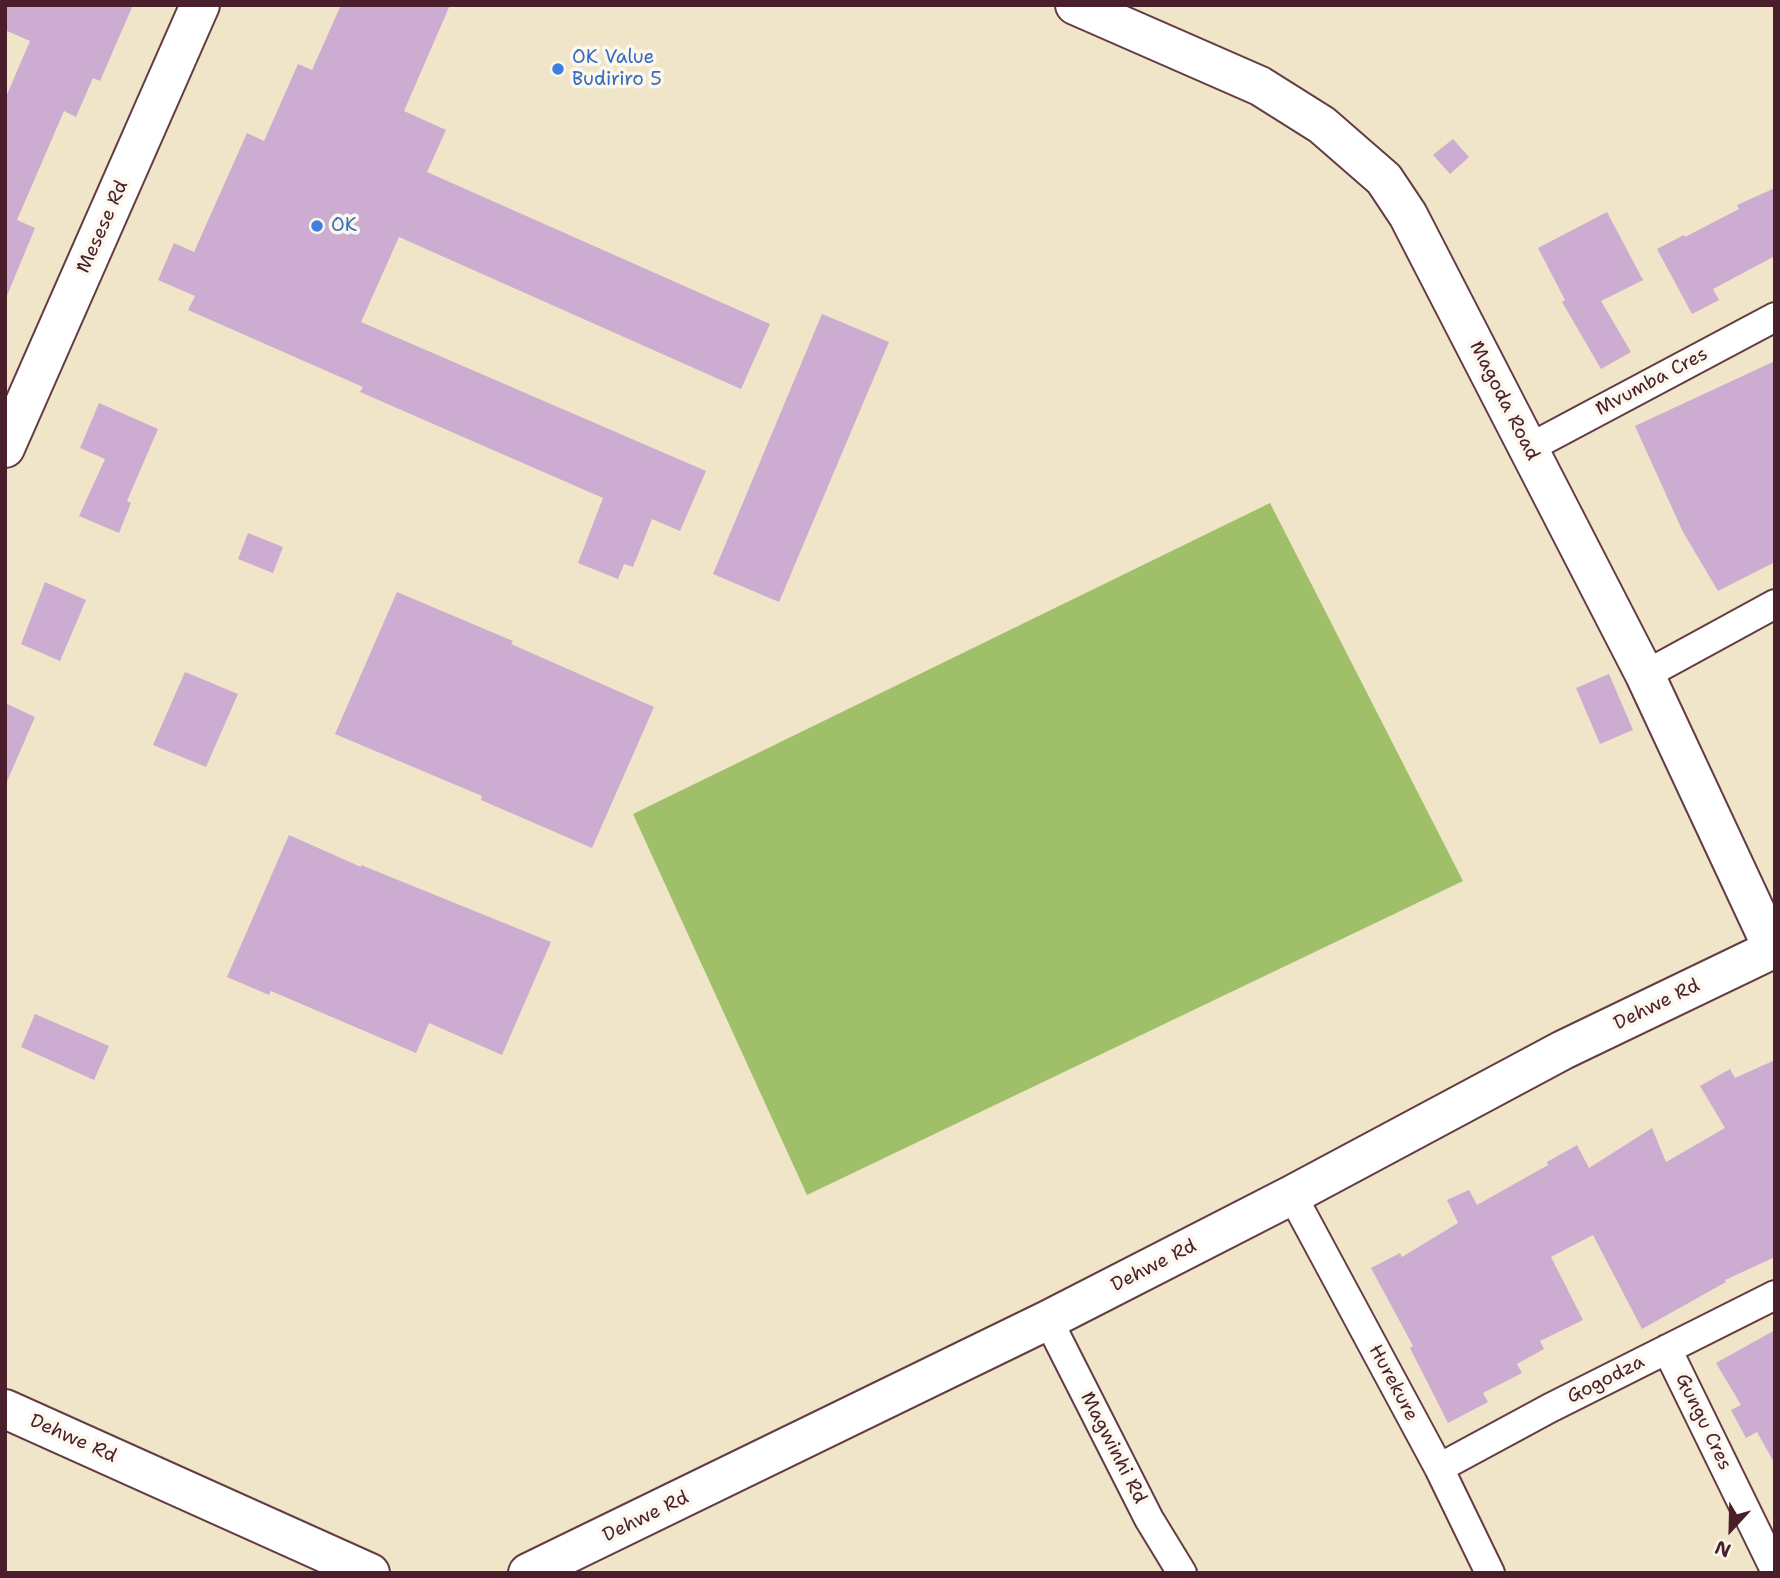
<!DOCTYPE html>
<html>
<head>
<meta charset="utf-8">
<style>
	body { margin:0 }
	#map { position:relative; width:1780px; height:1578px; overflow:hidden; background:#f0e5c8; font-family:"Shantell Sans",sans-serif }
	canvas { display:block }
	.frame { position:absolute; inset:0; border:7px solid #4a1f2b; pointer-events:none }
	.north { position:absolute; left:1696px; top:1494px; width:70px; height:70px; -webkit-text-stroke:5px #fbf7ec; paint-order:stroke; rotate:202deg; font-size:19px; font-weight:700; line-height:28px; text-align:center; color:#4a1f2b }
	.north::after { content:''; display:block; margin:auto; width:24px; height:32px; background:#4a1f2b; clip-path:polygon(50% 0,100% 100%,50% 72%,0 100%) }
</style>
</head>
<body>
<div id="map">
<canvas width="1780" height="1578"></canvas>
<div class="frame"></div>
<div class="north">N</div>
</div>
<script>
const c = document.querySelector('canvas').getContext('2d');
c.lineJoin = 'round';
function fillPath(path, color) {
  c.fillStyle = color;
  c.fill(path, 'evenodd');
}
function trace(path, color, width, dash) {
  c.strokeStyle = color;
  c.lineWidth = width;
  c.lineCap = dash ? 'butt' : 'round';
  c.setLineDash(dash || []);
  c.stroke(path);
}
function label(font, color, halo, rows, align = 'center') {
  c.font = font + ' "Shantell Sans",sans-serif';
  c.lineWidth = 7;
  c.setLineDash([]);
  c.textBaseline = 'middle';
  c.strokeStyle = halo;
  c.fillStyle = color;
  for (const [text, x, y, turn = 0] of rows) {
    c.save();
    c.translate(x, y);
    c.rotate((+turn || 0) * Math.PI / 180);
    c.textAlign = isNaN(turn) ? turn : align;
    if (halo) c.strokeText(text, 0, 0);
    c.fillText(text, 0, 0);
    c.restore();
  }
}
fillPath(new Path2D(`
	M 1270,503 L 1463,881 L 807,1195 L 633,814 Z`), '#9fc069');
fillPath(new Path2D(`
	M 5,5 L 133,5 L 100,81 L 93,78 L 76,117 L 64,111 L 17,220 L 35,228 L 6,298 L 5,99 L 30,41 L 5,30 Z
	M 341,5 L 450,5 L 404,111 L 446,130 L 427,172 L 770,324 L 741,389 L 399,237 L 361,322 L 706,471 L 680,531 L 652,519 L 633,567 L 624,564 L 618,579 L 578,563 L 603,498 L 360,392 L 363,387 L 188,310 L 195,296 L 158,280 L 174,243 L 194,252 L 247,133 L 264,141 L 298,64 L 312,70 Z
	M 1453,139 L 1469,157 L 1450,174 L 1433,155 Z
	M 1775,188 L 1775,256 L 1713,289 L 1719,300 L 1692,314 L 1657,249 L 1684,235 L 1685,237 L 1739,209 L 1737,205 Z
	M 1607,212 L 1643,280 L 1601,301 L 1631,352 L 1601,369 L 1562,302 L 1565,300 L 1538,248 Z
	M 822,314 L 889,342 L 779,602 L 713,574 Z
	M 1775,361 L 1775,562 L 1718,591 L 1683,532 L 1635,426 Z
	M 99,403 L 158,429 L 127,501 L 131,503 L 119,533 L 79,516 L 105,459 L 80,448 Z
	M 248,533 L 283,547 L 273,573 L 238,559 Z
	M 45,582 L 86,600 L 60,661 L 21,644 Z
	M 397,592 L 513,641 L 511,644 L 654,707 L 592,848 L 481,800 L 482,796 L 335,734 Z
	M 185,672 L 238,694 L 206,767 L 153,745 Z
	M 1609,674 L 1633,730 L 1600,744 L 1576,688 Z
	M 5,703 L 35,717 L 5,786 Z
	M 289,835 L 361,867 L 361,865 L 551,942 L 502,1055 L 429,1023 L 416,1053 L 271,991 L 269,995 L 227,977 Z
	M 35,1014 L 109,1046 L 94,1080 L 21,1047 Z
	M 1775,1060 L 1775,1257 L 1725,1280 L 1726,1282 L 1642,1329 L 1593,1235 L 1551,1257 L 1583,1320 L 1540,1341 L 1544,1349 L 1517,1364 L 1522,1373 L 1483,1393 L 1488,1402 L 1448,1423 L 1410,1348 L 1413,1346 L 1371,1268 L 1400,1253 L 1402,1257 L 1458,1223 L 1447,1200 L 1469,1190 L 1477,1205 L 1548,1165 L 1547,1162 L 1577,1145 L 1589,1168 L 1652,1128 L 1666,1162 L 1725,1128 L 1700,1086 L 1730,1069 L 1735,1078 Z
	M 1775,1330 L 1775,1464 L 1757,1432 L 1746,1438 L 1731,1410 L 1741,1405 L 1716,1363 Z`), '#ccacd1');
const street = new Path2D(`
	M 1529,448 L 1775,317
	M 1645,675 L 1775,604
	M 1292,1195 L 1439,1468 L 1490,1573
	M 1048,1320 L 1149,1519 L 1182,1573
	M 1667,1349 L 1775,1570
	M 1439,1468 L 1550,1408 L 1775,1295`);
const secondary = new Path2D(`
	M 1075,5 L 1260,86 L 1322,125 L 1384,179 L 1408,215 L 1645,675 L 1773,949
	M 5,448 L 200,5
	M 5,1409 L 370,1573
	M 528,1573 L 1048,1320 L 1292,1195 L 1563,1050 L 1775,948`);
trace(street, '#633d43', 32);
trace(secondary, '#633d43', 42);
trace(street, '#fff', 28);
trace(secondary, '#fff', 38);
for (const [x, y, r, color] of [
	[558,69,7,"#3f7fe0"],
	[317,226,7,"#3f7fe0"]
]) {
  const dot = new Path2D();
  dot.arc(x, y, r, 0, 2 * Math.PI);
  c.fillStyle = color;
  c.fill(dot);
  trace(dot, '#fbf7ec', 2.5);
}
label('19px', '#366cbe', '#fbf7ec', [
	["OK Value",572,58],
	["Budiriro 5",572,80],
	["OK",331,226]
], 'left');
label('19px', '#4a1f2b', '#fbf7ec', [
	["Mesese Rd",103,227,-66],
	["Mvumba Cres",1652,382,-28],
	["Magoda Road",1504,401,63],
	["Dehwe Rd",1657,1005,-26],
	["Dehwe Rd",1154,1266,-27],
	["Gogodza",1606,1380,-27],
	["Hurekure",1393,1383,62],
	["Gungu Cres",1703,1422,64],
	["Dehwe Rd",73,1439,24],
	["Magwinhi Rd",1113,1448,63],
	["Dehwe Rd",646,1517,-26]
]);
</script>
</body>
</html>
